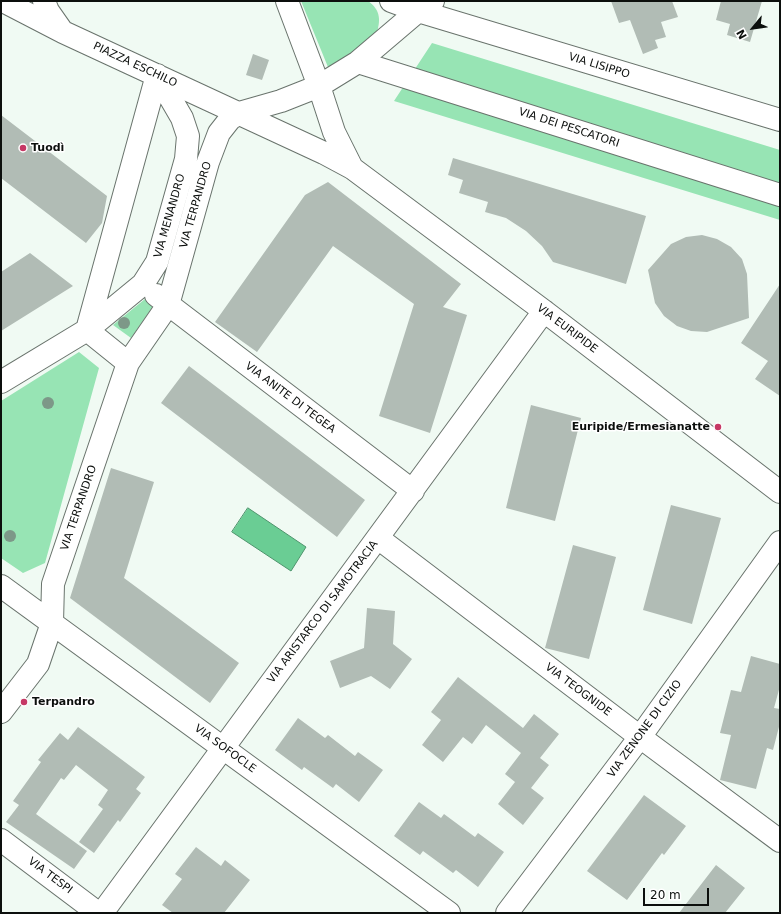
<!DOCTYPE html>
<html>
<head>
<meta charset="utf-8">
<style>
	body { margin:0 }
	#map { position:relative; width:781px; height:914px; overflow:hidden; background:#f0faf3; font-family:"DejaVu Sans",sans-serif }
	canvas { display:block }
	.frame { position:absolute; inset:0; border:2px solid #0c0f0d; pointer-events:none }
	.north { position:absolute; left:733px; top:8px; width:40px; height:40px; -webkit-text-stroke:3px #fff; paint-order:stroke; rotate:241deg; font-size:11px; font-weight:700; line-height:16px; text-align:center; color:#0c0f0d }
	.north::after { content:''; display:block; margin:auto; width:14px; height:18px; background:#0c0f0d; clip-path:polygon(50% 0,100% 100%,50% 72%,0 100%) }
	.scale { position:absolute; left:643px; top:888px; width:66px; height:18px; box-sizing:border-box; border:2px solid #0c0f0d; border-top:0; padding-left:5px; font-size:12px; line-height:14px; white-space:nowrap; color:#0c0f0d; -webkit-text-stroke:3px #fff; paint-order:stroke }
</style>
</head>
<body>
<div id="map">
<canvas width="781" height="914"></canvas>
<div class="frame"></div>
<div class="north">N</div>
<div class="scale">20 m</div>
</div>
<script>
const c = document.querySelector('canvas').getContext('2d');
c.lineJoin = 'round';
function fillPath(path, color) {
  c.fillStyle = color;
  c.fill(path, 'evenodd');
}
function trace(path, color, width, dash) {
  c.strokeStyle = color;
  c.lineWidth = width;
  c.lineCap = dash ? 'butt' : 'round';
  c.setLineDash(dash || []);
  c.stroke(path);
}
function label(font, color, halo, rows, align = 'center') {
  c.font = font + ' "DejaVu Sans",sans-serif';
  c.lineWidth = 3;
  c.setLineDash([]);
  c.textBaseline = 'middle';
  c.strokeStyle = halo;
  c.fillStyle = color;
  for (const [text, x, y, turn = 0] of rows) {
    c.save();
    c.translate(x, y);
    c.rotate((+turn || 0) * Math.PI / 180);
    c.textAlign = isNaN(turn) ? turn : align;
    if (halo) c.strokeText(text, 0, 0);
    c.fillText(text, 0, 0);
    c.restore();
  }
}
fillPath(new Path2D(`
	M 301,1 L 368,1 C 381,10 381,21 376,35 L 330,72 Z
	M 432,43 L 780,150 L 780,220 L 394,101 Z
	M 145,299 L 154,305 L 131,338 L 113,325 Z
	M 79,352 L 99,368 L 45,563 L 23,573 L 1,558 L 1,401 Z`), '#97e4b4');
const water = new Path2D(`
	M 248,508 L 306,547 L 291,571 L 232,532 Z`);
fillPath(water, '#6acd94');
trace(water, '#4e946c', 1);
fillPath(new Path2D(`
	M 611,1 L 672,1 L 678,17 L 661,22 L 666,37 L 655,40 L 658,48 L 643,54 L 630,20 L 619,23 Z
	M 721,1 L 762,1 L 750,42 L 727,35 L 730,24 L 716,20 Z
	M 253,54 L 269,60 L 262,80 L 246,75 Z
	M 1,115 L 107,196 L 102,223 L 86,243 L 1,178 Z
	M 453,158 L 646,216 L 626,284 L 553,262 L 542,246 L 526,231 L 506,218 L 485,212 L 488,202 L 459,193 L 463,180 L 448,175 Z
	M 328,182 L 461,284 L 443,307 L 467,315 L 430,433 L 379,416 L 414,304 L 333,246 L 257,352 L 215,322 L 305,195 Z
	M 702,235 L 717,239 L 731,247 L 742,259 L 747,274 L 749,318 L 707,332 L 691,331 L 677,326 L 664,316 L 655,303 L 648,270 L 671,244 L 686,237 Z
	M 30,253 L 73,286 L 1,331 L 1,272 Z
	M 780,284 L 780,396 L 755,379 L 768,361 L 741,343 Z
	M 189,366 L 365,500 L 337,537 L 161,403 Z
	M 531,405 L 581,418 L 555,521 L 506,508 Z
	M 111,468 L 154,482 L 124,578 L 239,663 L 210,703 L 70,598 Z
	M 671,505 L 721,518 L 692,624 L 643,610 Z
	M 573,545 L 616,557 L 589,659 L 545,648 Z
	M 367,608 L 395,611 L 393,644 L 412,659 L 390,689 L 371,676 L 340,688 L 330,661 L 364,648 Z
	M 751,656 L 780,664 L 780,686 L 774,708 L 780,709 L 780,723 L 773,750 L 767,748 L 756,789 L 720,780 L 731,735 L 720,733 L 731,690 L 741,692 Z
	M 458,677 L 523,728 L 534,714 L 559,734 L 540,758 L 549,765 L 531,788 L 544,798 L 523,825 L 498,804 L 515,782 L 505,774 L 521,753 L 486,725 L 472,744 L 463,737 L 443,762 L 422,745 L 441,720 L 431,712 Z
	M 298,718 L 325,738 L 328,735 L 355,756 L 358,752 L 383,770 L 359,802 L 336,784 L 333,788 L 304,767 L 302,770 L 275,750 Z
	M 78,727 L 145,777 L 136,789 L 141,793 L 120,822 L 118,820 L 94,853 L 79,842 L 103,809 L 98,805 L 108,790 L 76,765 L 64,780 L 61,778 L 36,814 L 87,851 L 74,869 L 6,822 L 19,805 L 13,801 L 41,762 L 38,760 L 60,733 L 68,740 Z
	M 644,795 L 686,826 L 664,855 L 662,853 L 627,900 L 587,871 Z
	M 419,802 L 441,818 L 444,814 L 475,837 L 478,833 L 504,852 L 478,887 L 456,870 L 453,873 L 423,851 L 420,855 L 394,836 Z
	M 196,847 L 221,866 L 225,860 L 250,880 L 224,913 L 173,913 L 162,905 L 182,879 L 175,874 Z
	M 716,865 L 745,888 L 725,913 L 679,913 Z`), '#b1bcb5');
const minor = new Path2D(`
	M 3,1 L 63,32 L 324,153 L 352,168 L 544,311 L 780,492
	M 44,1 L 48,11 L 62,31
	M 287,1 L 319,86 L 334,132 L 352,168
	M 391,1 L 418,11 L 780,120
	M 358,62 L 780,195
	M 156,295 L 413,491
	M 128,363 L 87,330 L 157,75
	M 1,382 L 87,330 L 143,284 L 157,262 L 186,159 L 188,136 L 182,118 L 157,75
	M 378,538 L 640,737 L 780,841
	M 1,586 L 449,913
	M 1,712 L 38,664 L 52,623 L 53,584 L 128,363 L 168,305 L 208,162 L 219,133 L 230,119 L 239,113 L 281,101 L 319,86 L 358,62 L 418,11 L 433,1
	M 1,840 L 98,913
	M 102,913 L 544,311
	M 507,913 L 640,737 L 780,542`);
trace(minor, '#69736c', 24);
trace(minor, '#fff', 22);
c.fillStyle = '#7d9888';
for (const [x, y] of [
	[124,323],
	[48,403],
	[10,536]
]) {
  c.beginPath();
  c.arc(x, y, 6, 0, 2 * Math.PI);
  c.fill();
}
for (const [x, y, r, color] of [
	[23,148,4,"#c63865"],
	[718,427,4,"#c63865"],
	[24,702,4,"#c63865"]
]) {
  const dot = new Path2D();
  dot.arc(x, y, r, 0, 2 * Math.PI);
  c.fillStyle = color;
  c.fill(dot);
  trace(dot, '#fff', 1.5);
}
label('11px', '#0c0f0d', '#fff', [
	["PIAZZA ESCHILO",135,65,25],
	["VIA LISIPPO",599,66,17],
	["VIA DEI PESCATORI",569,128,18],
	["VIA TERPANDRO",196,205,-74],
	["VIA MENANDRO",170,216,-74],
	["VIA EURIPIDE",567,329,37],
	["VIA ANITE DI TEGEA",290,398,37],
	["VIA TERPANDRO",79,508,-71],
	["VIA ARISTARCO DI SAMOTRACIA",323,612,-53],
	["VIA TEOGNIDE",578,690,37],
	["VIA ZENONE DI CIZIO",645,729,-54],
	["VIA SOFOCLE",225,749,36],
	["VIA TESPI",50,876,37]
]);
label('bold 11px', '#0c0f0d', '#fff', [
	["Tuodì",31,148],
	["Euripide/Ermesianatte",710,427,"right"],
	["Terpandro",32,702]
], 'left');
</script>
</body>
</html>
